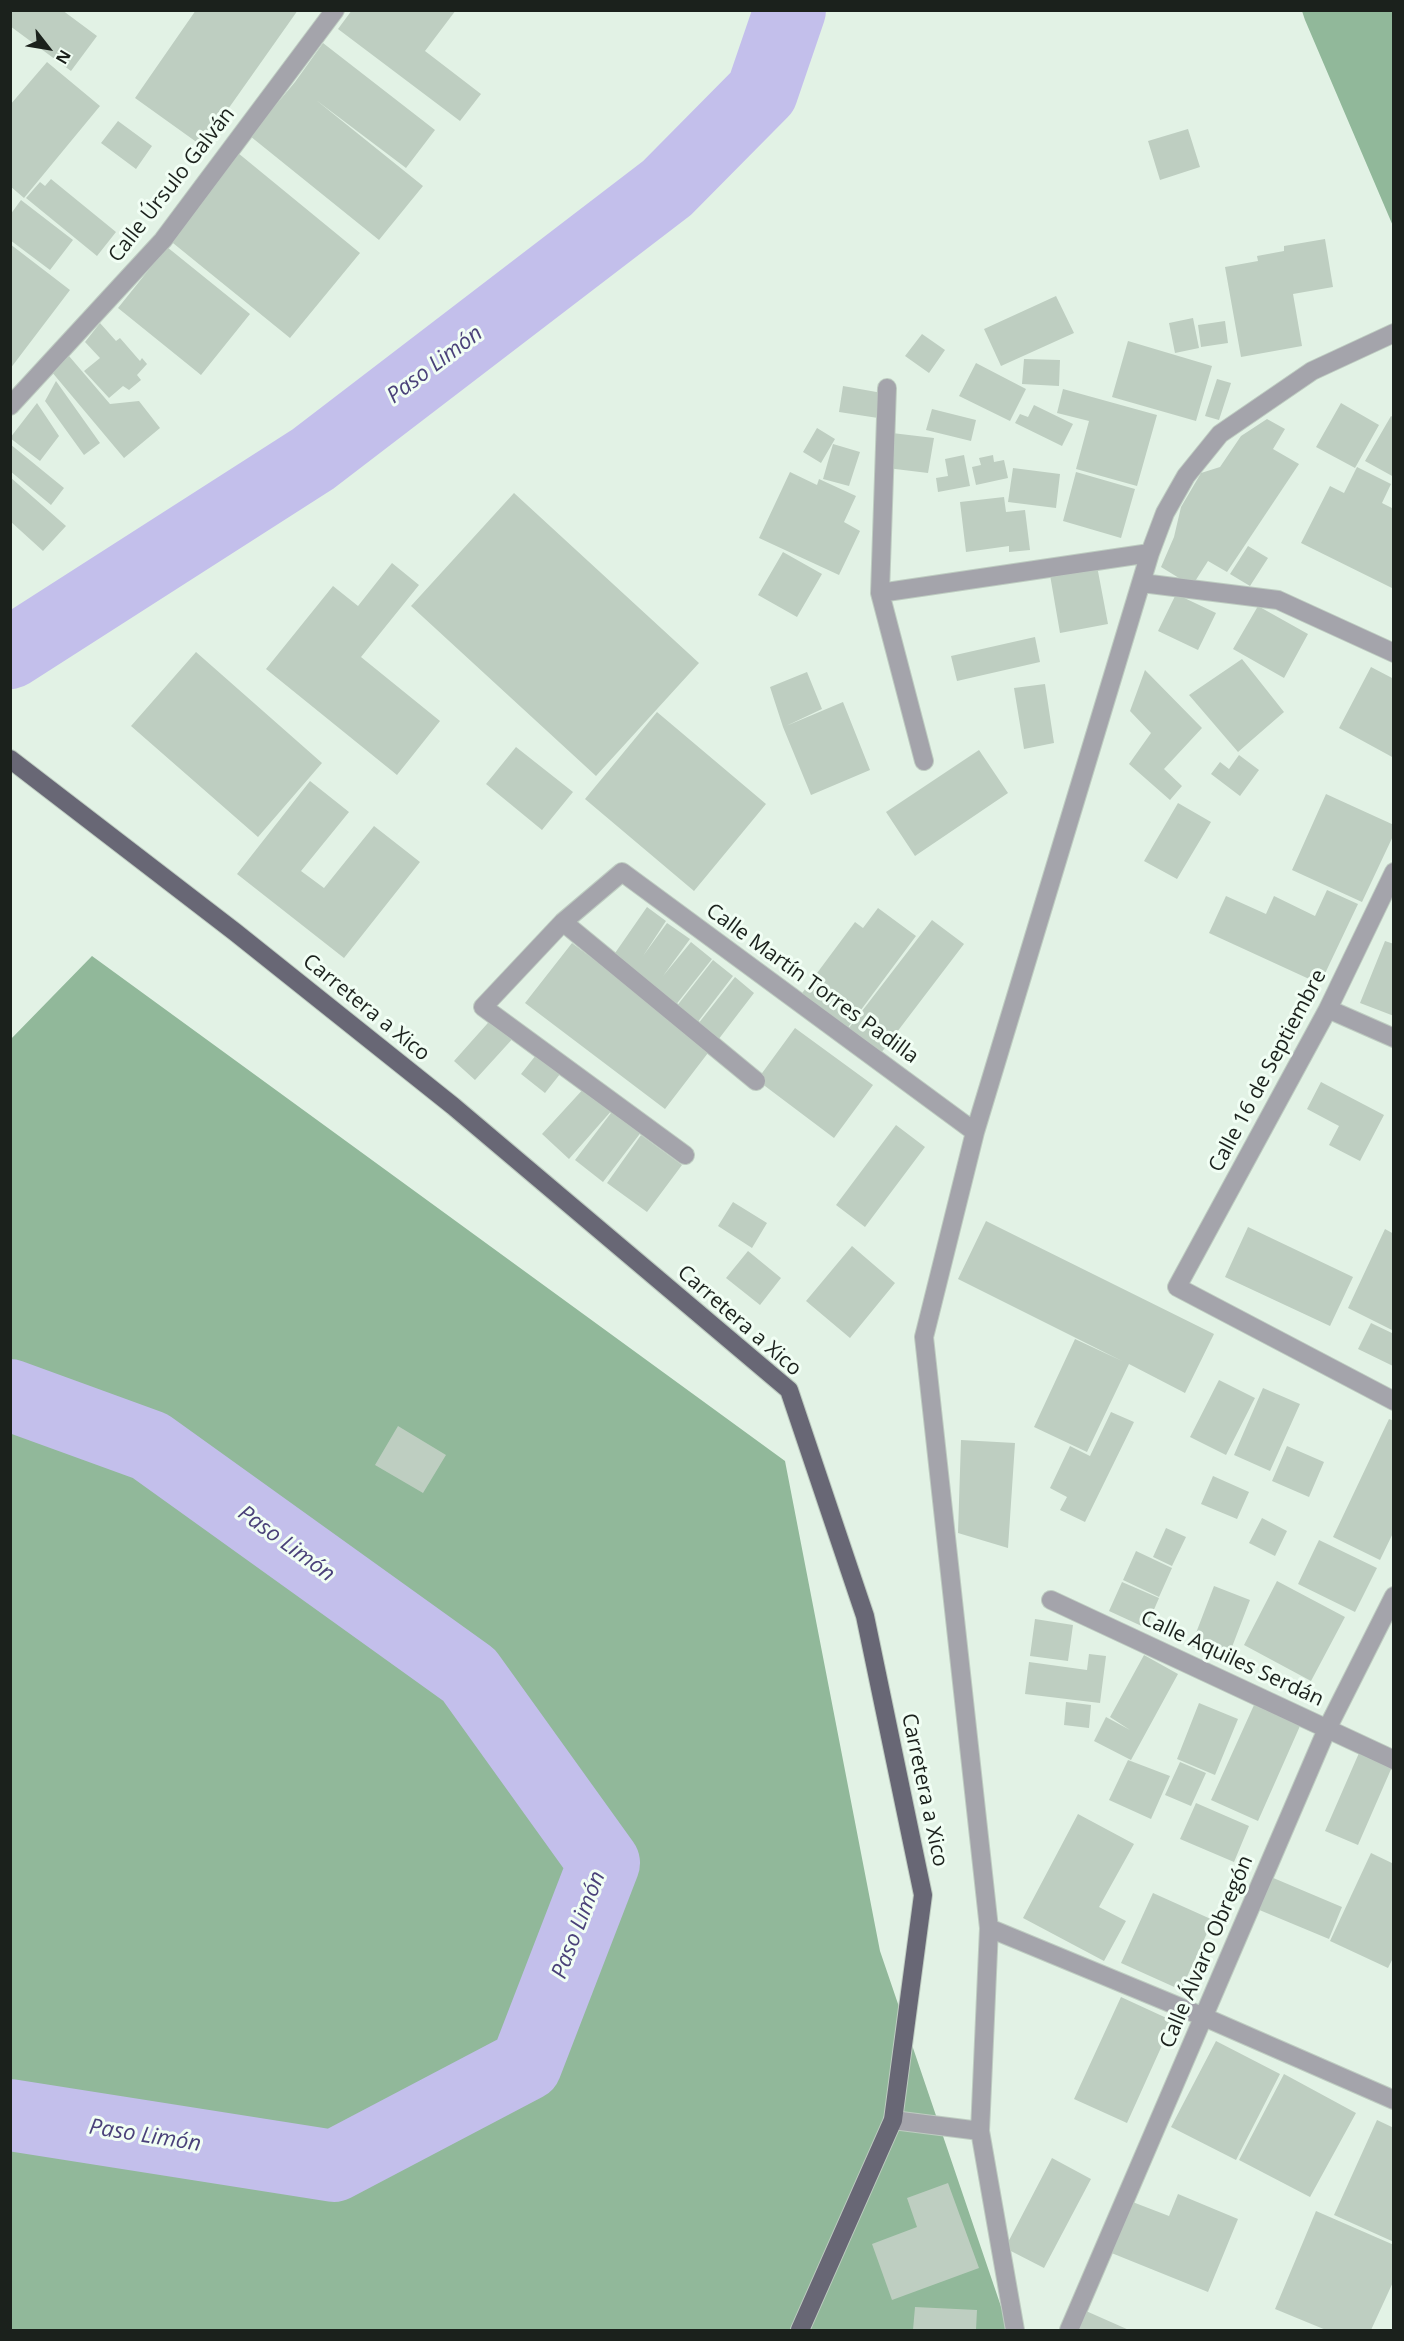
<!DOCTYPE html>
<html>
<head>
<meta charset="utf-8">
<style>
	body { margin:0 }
	#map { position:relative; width:1404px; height:2341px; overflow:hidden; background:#e2f2e5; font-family:"Open Sans",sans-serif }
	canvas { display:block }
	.frame { position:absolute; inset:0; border:12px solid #1b211c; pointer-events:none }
	.north { position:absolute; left:18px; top:18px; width:60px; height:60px; -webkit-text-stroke:4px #f1fef4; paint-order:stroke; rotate:121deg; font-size:16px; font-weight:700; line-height:24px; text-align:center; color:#1b211c }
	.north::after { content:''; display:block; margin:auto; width:21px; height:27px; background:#1b211c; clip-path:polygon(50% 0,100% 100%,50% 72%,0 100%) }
</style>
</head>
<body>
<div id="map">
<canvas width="1404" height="2341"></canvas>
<div class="frame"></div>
<div class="north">N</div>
</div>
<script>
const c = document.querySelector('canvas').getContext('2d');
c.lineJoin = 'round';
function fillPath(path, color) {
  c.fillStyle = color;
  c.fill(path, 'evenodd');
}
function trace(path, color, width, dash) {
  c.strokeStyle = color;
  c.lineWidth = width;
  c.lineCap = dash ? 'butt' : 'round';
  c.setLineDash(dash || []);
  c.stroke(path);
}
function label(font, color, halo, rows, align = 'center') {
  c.font = font + ' "Open Sans",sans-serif';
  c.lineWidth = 6;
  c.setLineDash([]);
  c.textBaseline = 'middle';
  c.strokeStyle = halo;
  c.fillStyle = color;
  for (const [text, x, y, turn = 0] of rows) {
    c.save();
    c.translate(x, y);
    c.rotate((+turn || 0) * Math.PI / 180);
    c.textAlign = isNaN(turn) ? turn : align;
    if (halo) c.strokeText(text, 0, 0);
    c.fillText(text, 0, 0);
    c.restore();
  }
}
fillPath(new Path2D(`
	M 1302,11 L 1393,11 L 1393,226 L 1305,20 Z
	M 92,956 L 785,1461 L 880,1951 L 1009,2330 L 11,2330 L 10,1040 Z`), '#91b89a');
trace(new Path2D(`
	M 10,653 L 313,459 L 667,188 L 762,92 L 790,10
	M 10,1395 L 150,1446 L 469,1675 L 604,1863 L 526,2065 L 334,2166 L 10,2115`), '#c3bfeb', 72);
fillPath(new Path2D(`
	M 10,10 L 62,10 L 97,36 L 71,71 L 10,26 Z
	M 196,10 L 298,10 L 202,146 L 135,98 Z
	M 352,10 L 456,10 L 425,51 L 481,94 L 460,121 L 338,29 Z
	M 323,43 L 435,130 L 406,168 L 316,100 L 423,186 L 379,240 L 250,136 L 295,82 Z
	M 47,62 L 100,106 L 24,198 L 10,186 L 10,105 Z
	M 118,121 L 152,146 L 136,169 L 101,143 Z
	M 1188,129 L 1200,167 L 1160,180 L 1148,141 Z
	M 238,153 L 360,253 L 290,338 L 168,239 Z
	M 51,179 L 116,232 L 97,256 L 26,198 L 40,182 L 45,186 Z
	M 21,200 L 73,240 L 50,270 L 10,240 L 10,215 Z
	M 1325,239 L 1333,287 L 1293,294 L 1302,346 L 1241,357 L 1225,267 L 1258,261 L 1257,256 L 1284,251 L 1284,246 Z
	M 10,244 L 70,290 L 10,369 Z
	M 167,247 L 250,314 L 201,375 L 118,308 Z
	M 1056,296 L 1074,333 L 1001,366 L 984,329 Z
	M 1193,318 L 1199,348 L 1175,353 L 1169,323 Z
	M 1225,321 L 1228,343 L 1201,347 L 1198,325 Z
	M 100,323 L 116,341 L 120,338 L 140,361 L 142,358 L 147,364 L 137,375 L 141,380 L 129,390 L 123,386 L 109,398 L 84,371 L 100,358 L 85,342 Z
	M 922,334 L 945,350 L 929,373 L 905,356 Z
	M 1128,341 L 1212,366 L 1196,421 L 1112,397 Z
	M 69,356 L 110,404 L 139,401 L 160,428 L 124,458 L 51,371 Z
	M 1024,359 L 1060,360 L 1059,386 L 1022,384 Z
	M 976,363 L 1026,389 L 1010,421 L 959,396 Z
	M 1217,379 L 1231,383 L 1219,420 L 1205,416 Z
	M 56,381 L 100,443 L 84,455 L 45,401 Z
	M 843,386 L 882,393 L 878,418 L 839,412 Z
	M 1063,389 L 1157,415 L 1137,486 L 1076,469 L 1089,421 L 1057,413 Z
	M 37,403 L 59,436 L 40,461 L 10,438 Z
	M 1341,403 L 1379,425 L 1355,468 L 1316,447 Z
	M 1034,405 L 1073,424 L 1062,446 L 1015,423 L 1020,414 L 1028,417 Z
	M 932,409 L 976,420 L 971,441 L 926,430 Z
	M 1391,416 L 1394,418 L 1394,477 L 1365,461 Z
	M 1267,419 L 1285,429 L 1273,449 L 1299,464 L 1227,572 L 1208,561 L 1192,586 L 1161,567 L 1174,537 L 1181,507 L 1201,473 L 1220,467 L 1241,436 Z
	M 817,428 L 835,439 L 821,463 L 803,452 Z
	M 892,433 L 934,438 L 928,473 L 887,468 Z
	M 10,444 L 64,488 L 51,505 L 10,471 Z
	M 833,444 L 860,452 L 849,486 L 823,479 Z
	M 964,455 L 970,486 L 938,492 L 936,478 L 948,476 L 945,459 Z
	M 993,455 L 994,462 L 1004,460 L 1008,478 L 976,485 L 972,467 L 981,465 L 979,458 Z
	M 1357,467 L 1391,484 L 1382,503 L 1394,509 L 1394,589 L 1301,543 L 1330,486 L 1344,493 Z
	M 1013,468 L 1060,474 L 1056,508 L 1008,502 Z
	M 790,472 L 817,485 L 819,479 L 856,496 L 844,522 L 860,531 L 839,575 L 759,538 Z
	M 1076,472 L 1135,489 L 1121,538 L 1063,521 Z
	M 10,477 L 66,526 L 43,551 L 10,521 Z
	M 514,493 L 699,663 L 596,776 L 411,606 Z
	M 1004,497 L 1006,512 L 1025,510 L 1030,550 L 1009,552 L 1009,546 L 966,552 L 960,502 Z
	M 1248,546 L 1268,558 L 1250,586 L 1230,574 Z
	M 783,552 L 822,574 L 797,617 L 758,595 Z
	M 392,563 L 419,585 L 361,657 L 440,721 L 397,775 L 266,669 L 333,586 L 358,606 Z
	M 1097,566 L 1108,624 L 1060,633 L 1050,575 Z
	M 1176,594 L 1216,613 L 1198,650 L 1158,631 Z
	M 1258,606 L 1308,634 L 1284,678 L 1233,649 Z
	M 1035,637 L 1040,662 L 957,681 L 951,656 Z
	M 196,652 L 322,763 L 258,837 L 131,726 Z
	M 1242,659 L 1284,712 L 1238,752 L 1189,695 Z
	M 1371,667 L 1394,679 L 1394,758 L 1339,728 Z
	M 1145,670 L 1202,728 L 1164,769 L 1182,786 L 1170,800 L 1129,764 L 1151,733 L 1130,711 Z
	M 807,672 L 822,709 L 786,726 L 843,702 L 870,770 L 811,795 L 783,727 L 770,687 Z
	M 1045,684 L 1054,743 L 1024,749 L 1014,688 Z
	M 657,712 L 766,804 L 694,891 L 585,799 Z
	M 516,747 L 573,792 L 542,830 L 486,784 Z
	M 979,750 L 1008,793 L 915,856 L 886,812 Z
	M 1239,755 L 1259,770 L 1240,796 L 1211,774 L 1220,762 L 1229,769 Z
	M 310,781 L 349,812 L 301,871 L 324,888 L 374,826 L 420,862 L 344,958 L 237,874 Z
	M 1326,794 L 1394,825 L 1394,834 L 1362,902 L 1292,870 Z
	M 1178,803 L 1211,822 L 1177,879 L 1144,861 Z
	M 1327,890 L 1358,904 L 1320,984 L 1209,933 L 1226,896 L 1266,914 L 1274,896 L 1315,916 Z
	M 647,907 L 666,921 L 643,956 L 667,923 L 690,939 L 663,976 L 691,942 L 712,959 L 675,1006 L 613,956 Z
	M 878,908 L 916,936 L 846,1030 L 800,996 L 855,922 L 863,928 Z
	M 932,920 L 964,944 L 881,1053 L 849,1028 Z
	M 1385,941 L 1394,944 L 1394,1016 L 1360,1003 Z
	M 572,943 L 711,1049 L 665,1109 L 525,1003 Z
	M 713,960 L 733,976 L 697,1023 L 676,1007 Z
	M 735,977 L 754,993 L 718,1040 L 698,1024 Z
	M 495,1015 L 516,1035 L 475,1080 L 454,1061 Z
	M 795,1028 L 873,1085 L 834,1138 L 757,1080 Z
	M 540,1050 L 564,1069 L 545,1093 L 521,1074 Z
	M 1321,1082 L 1384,1115 L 1360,1161 L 1329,1145 L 1339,1126 L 1307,1109 Z
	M 586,1086 L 613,1109 L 569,1159 L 542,1134 Z
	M 614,1109 L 642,1131 L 603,1182 L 575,1160 Z
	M 896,1125 L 925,1147 L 865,1227 L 836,1205 Z
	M 641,1135 L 682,1165 L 647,1212 L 607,1183 Z
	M 733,1202 L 767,1223 L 752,1248 L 718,1226 Z
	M 986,1221 L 1214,1334 L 1185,1393 L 1129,1364 L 1087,1452 L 1034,1427 L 1075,1339 L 1122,1361 L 958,1279 Z
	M 1248,1227 L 1353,1277 L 1330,1326 L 1225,1277 Z
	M 1385,1229 L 1394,1234 L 1394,1331 L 1348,1308 Z
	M 852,1246 L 895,1283 L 850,1338 L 806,1301 Z
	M 748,1251 L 781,1278 L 760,1305 L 726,1278 Z
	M 1371,1323 L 1394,1334 L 1393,1366 L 1358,1349 Z
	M 1219,1380 L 1255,1398 L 1226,1455 L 1190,1437 Z
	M 1263,1388 L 1300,1404 L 1270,1471 L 1234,1455 Z
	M 1111,1412 L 1134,1422 L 1085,1522 L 1060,1510 L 1067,1497 L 1050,1488 L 1070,1446 L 1090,1456 Z
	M 1389,1419 L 1394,1421 L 1394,1531 L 1380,1560 L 1333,1537 Z
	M 398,1426 L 446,1455 L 423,1493 L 375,1465 Z
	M 961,1440 L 1015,1443 L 1008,1548 L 958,1533 Z
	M 1287,1446 L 1324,1462 L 1309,1497 L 1272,1481 Z
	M 1213,1476 L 1249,1492 L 1237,1519 L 1201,1504 Z
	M 1262,1518 L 1287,1531 L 1275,1556 L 1249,1543 Z
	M 1166,1528 L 1186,1537 L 1172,1566 L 1153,1557 Z
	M 1319,1540 L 1377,1568 L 1355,1612 L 1298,1584 Z
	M 1136,1551 L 1172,1568 L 1159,1597 L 1123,1580 Z
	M 1277,1581 L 1345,1617 L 1311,1681 L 1244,1645 Z
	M 1122,1582 L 1159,1598 L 1146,1628 L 1109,1611 Z
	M 1214,1586 L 1250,1600 L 1227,1660 L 1191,1646 Z
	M 1035,1619 L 1073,1625 L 1068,1661 L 1030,1656 Z
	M 1089,1654 L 1106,1656 L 1100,1703 L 1025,1694 L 1029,1662 L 1087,1670 Z
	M 1144,1655 L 1178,1674 L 1131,1760 L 1094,1741 L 1106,1717 L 1130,1730 L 1110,1717 Z
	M 1066,1702 L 1091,1705 L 1089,1728 L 1064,1725 Z
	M 1199,1703 L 1238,1719 L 1215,1775 L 1177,1759 Z
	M 1254,1705 L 1300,1726 L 1258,1821 L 1211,1800 Z
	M 1359,1753 L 1392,1767 L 1358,1845 L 1325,1831 Z
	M 1128,1760 L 1170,1776 L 1151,1819 L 1109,1800 Z
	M 1180,1762 L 1206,1773 L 1191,1806 L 1165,1795 Z
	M 1196,1803 L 1249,1826 L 1234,1862 L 1180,1839 Z
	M 1078,1814 L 1134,1844 L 1099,1907 L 1126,1921 L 1104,1961 L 1023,1918 Z
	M 1371,1853 L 1394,1864 L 1394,1956 L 1388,1968 L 1330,1941 Z
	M 1271,1877 L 1342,1907 L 1329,1939 L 1257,1909 Z
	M 1153,1893 L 1213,1920 L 1181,1990 L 1121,1963 Z
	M 1121,1997 L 1173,2021 L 1127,2123 L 1074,2099 Z
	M 1216,2041 L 1280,2074 L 1236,2160 L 1171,2127 Z
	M 1284,2074 L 1356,2113 L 1310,2197 L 1239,2160 Z
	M 1377,2120 L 1394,2128 L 1394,2242 L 1334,2215 Z
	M 1052,2158 L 1091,2179 L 1044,2268 L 1005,2248 Z
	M 948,2183 L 979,2268 L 892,2300 L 872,2244 L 917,2227 L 907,2198 Z
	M 1178,2194 L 1238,2219 L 1208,2292 L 1109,2252 L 1130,2201 L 1169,2216 Z
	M 1316,2211 L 1394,2245 L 1394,2280 L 1371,2330 L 1326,2330 L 1275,2309 Z
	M 915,2307 L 977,2310 L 976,2330 L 913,2330 Z
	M 1086,2311 L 1129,2330 L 1078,2330 Z`), '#becec1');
const minor = new Path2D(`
	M 887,388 L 880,593 L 924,761
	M 10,406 L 163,240 L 335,10
	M 1142,583 L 1278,600 L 1394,653
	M 880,593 L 1150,553
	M 1394,872 L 1328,1009 L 1177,1287 L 1394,1401
	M 563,922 L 756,1081
	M 1328,1009 L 1394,1038
	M 685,1155 L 483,1007 L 563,922 L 622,872 L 975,1132
	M 1051,1600 L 1394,1760
	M 989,1928 L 1204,2017 L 1394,2100
	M 893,2120 L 980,2131
	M 1015,2330 L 980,2131 L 989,1928 L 924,1337 L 975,1132 L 1150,553 L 1165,513 L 1186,476 L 1220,434 L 1312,371 L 1394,333
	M 1069,2330 L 1327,1729 L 1394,1596`);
const major = new Path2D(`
	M 10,759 L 235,932 L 453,1106 L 789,1390 L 865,1616 L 923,1895 L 893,2120 L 800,2330`);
trace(minor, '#beccc1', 20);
trace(major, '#beccc1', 20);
trace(minor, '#a4a4ab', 18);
trace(major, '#686775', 18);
label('21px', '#1b211c', '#f1fef4', [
	["Calle Úrsulo Galván",172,185,-52],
	["Calle Martín Torres Padilla",812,984,36],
	["Carretera a Xico",366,1008,39],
	["Calle 16 de Septiembre",1268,1071,-62],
	["Carretera a Xico",739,1321,41],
	["Calle Aquiles Serdán",1232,1659,25],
	["Carretera a Xico",924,1790,78],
	["Calle Álvaro Obregón",1207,1952,-67]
]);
label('italic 22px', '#4a4179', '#f1fef4', [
	["Paso Limón",435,365,-37],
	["Paso Limón",286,1544,36],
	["Paso Limón",579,1925,-69],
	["Paso Limón",145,2136,9]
]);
</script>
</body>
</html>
